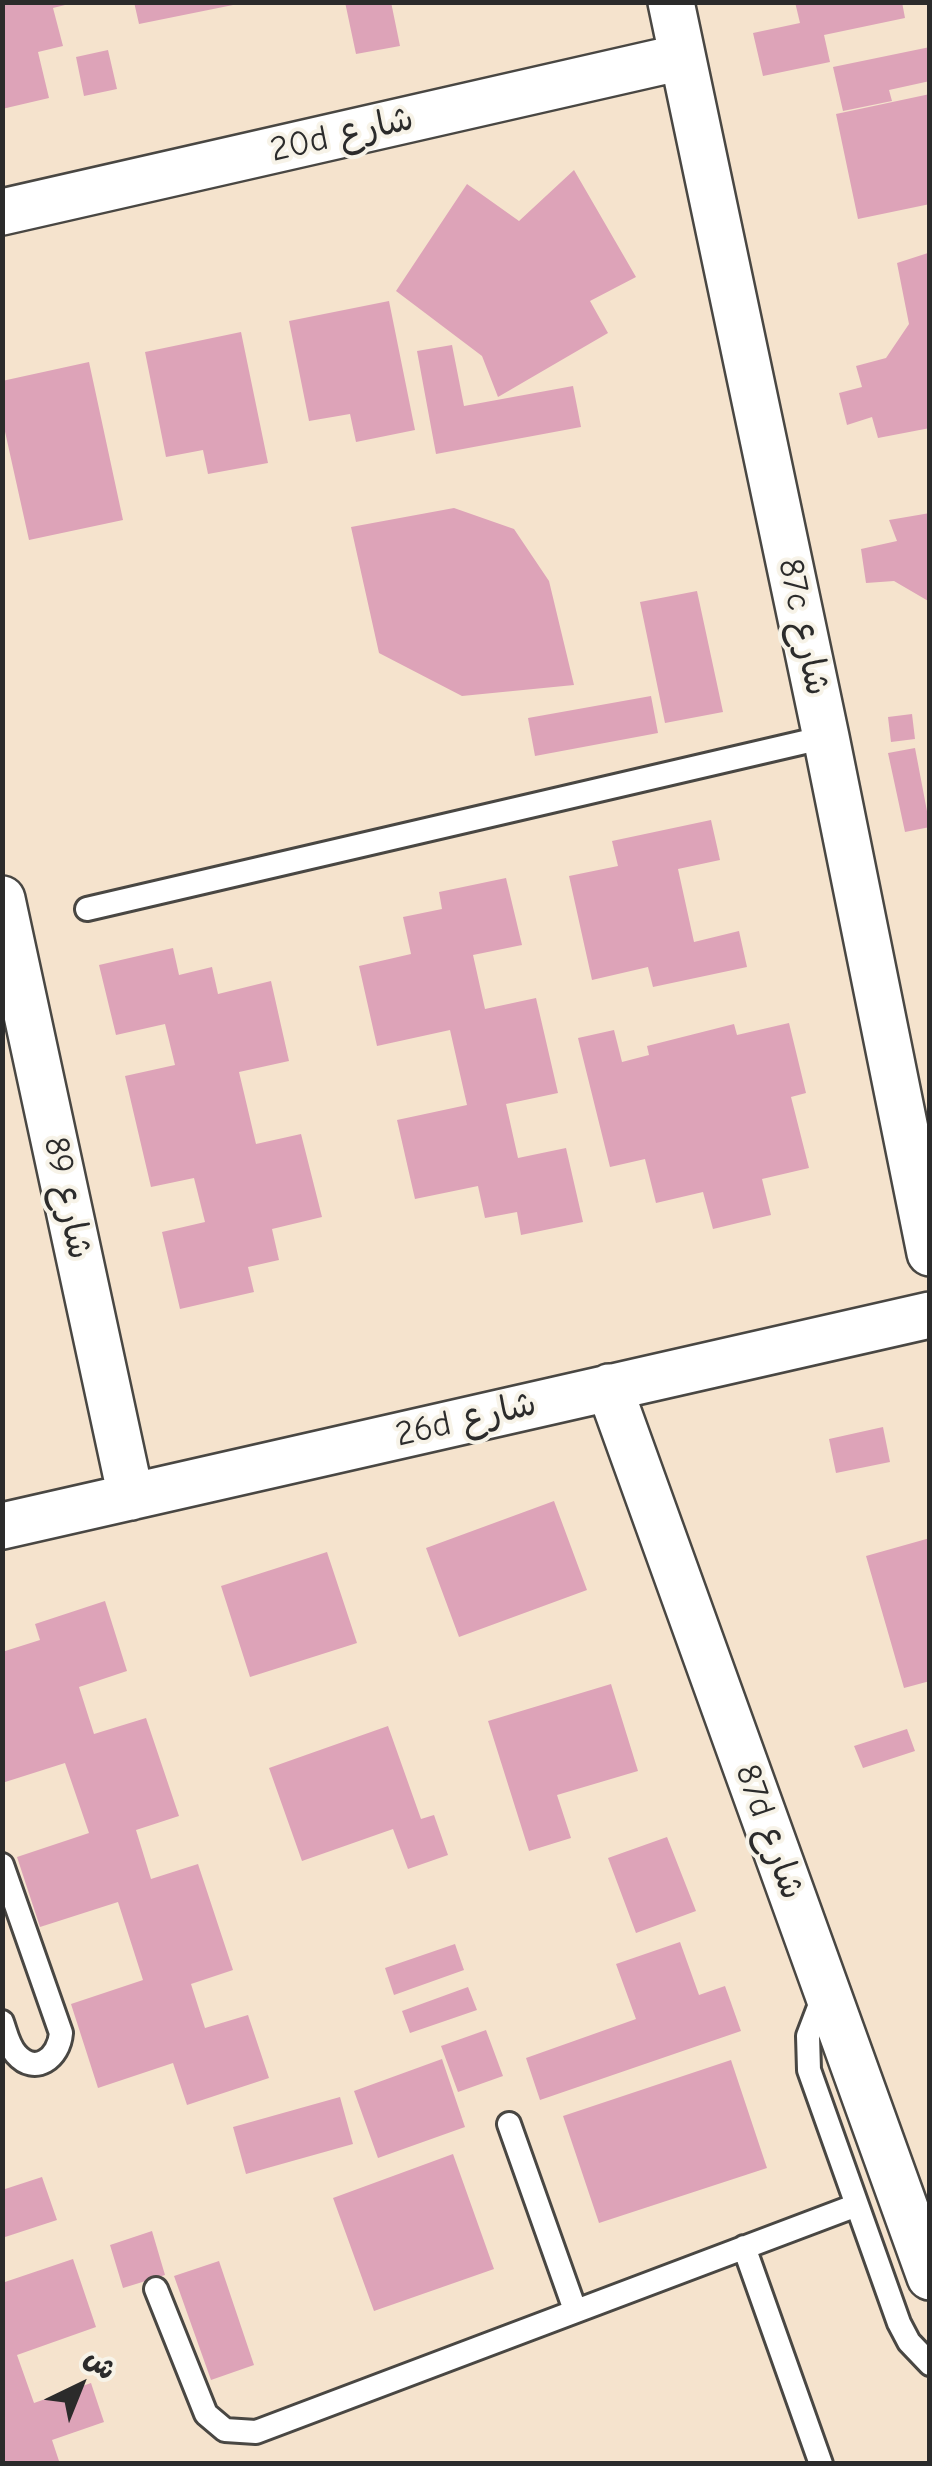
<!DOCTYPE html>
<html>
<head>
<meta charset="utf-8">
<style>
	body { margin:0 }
	#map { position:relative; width:932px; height:2466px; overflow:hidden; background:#f5e3cd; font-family:"Comic Neue","Playpen Sans Arabic",sans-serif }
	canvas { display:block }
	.frame { position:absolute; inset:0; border:5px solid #2b2b2b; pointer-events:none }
	.north { position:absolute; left:30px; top:2336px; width:100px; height:100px; -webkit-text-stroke:8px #f7f3e8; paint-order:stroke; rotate:43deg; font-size:28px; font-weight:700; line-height:40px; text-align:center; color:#2b2b2b }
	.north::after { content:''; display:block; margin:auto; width:35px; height:45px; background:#2b2b2b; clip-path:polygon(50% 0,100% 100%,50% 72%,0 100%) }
</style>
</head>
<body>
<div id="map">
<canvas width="932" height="2466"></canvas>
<div class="frame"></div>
<div class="north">ش</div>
</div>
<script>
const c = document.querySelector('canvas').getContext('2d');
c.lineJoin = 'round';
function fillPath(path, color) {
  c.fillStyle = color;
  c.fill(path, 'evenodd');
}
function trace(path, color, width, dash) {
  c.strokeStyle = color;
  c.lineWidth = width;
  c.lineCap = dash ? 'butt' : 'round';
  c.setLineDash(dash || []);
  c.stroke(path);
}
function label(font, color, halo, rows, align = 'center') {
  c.font = font + ' "Comic Neue","Playpen Sans Arabic",sans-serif';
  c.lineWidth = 8;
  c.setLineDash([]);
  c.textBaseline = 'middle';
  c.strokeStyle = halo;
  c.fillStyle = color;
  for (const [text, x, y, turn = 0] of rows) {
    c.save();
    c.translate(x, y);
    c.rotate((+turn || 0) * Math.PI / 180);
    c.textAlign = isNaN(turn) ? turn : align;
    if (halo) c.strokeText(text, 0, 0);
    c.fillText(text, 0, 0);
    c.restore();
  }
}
fillPath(new Path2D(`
	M 2,2 L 69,4 L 53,8 L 63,46 L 38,52 L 49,98 L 2,109 Z
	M 134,2 L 237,2 L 238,4 L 139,24 Z
	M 345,2 L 391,2 L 400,46 L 356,54 Z
	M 795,2 L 902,2 L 905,18 L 824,35 L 830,62 L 763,76 L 753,33 L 800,23 Z
	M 930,47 L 930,81 L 889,90 L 892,101 L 843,111 L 833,67 Z
	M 108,50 L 117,89 L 84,96 L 76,57 Z
	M 930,94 L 930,204 L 858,219 L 836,114 Z
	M 574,170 L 636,277 L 590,301 L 608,333 L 498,397 L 482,356 L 396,291 L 467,184 L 519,221 Z
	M 928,253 L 930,428 L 878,438 L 872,417 L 847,425 L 839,393 L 862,387 L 856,366 L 886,358 L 909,324 L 897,263 Z
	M 389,301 L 415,430 L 356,442 L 350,414 L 309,421 L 289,321 Z
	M 241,332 L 268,463 L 208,474 L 203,450 L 166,457 L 145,352 Z
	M 452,345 L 464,406 L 573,386 L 581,427 L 436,454 L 417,351 Z
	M 89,362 L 123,520 L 29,540 L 2,418 L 2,381 Z
	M 454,508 L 514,529 L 549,581 L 574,685 L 462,696 L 379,653 L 351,527 Z
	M 930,513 L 930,602 L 894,581 L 866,583 L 861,549 L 897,541 L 889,520 Z
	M 697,591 L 723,712 L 665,723 L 640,602 Z
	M 651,696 L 658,733 L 535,756 L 528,718 Z
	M 912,714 L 915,739 L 891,742 L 888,717 Z
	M 915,748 L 930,827 L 905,832 L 888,753 Z
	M 711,820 L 720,860 L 678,869 L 694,942 L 739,931 L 747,967 L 653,987 L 648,967 L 592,980 L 569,876 L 618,866 L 612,841 Z
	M 506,878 L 522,945 L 473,955 L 485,1009 L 536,998 L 558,1093 L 506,1104 L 518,1158 L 566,1148 L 583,1222 L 521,1235 L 517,1212 L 485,1218 L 478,1186 L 415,1199 L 397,1120 L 467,1105 L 450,1030 L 377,1046 L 359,966 L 411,954 L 403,917 L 442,909 L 439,892 Z
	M 173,948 L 179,975 L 212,967 L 218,994 L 271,981 L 289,1061 L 239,1072 L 256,1144 L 301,1134 L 322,1217 L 272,1229 L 279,1260 L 248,1267 L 254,1292 L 180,1309 L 162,1232 L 205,1222 L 194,1178 L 151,1187 L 125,1076 L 175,1065 L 165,1024 L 116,1035 L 99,965 Z
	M 789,1023 L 806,1093 L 791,1097 L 809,1168 L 762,1179 L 771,1215 L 713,1229 L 703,1192 L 656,1203 L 645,1159 L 610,1167 L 578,1038 L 614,1030 L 622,1062 L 649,1055 L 647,1046 L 734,1024 L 737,1035 Z
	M 883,1427 L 890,1462 L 836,1473 L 829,1439 Z
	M 554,1501 L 587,1590 L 459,1637 L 426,1548 Z
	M 930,1538 L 930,1681 L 904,1688 L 866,1556 Z
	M 327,1552 L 357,1643 L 250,1677 L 221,1586 Z
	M 105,1601 L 127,1671 L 79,1687 L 94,1734 L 146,1718 L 179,1816 L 136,1830 L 151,1879 L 198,1864 L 233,1970 L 191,1984 L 205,2028 L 248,2015 L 269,2078 L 187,2105 L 173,2063 L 98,2088 L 71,2004 L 143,1980 L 118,1902 L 40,1927 L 17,1857 L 89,1833 L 65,1763 L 2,1783 L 2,1652 L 40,1640 L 35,1624 Z
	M 611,1684 L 638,1771 L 557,1795 L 571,1838 L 529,1851 L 488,1721 Z
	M 388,1726 L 421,1819 L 434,1815 L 448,1855 L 408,1869 L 393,1829 L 302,1861 L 269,1768 Z
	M 907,1729 L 915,1751 L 863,1768 L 854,1746 Z
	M 667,1837 L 696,1911 L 636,1933 L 608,1858 Z
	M 680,1942 L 699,1995 L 725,1986 L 741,2031 L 540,2100 L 526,2058 L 636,2019 L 616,1964 Z
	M 455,1944 L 464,1970 L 394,1995 L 385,1968 Z
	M 468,1987 L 477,2010 L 410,2033 L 402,2011 Z
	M 486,2030 L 503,2076 L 458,2092 L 441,2046 Z
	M 442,2059 L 465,2127 L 378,2158 L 354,2091 Z
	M 731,2060 L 767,2168 L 599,2223 L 563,2116 Z
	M 340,2097 L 353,2144 L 246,2174 L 233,2127 Z
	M 453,2154 L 494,2269 L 374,2311 L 333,2198 Z
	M 42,2177 L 57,2220 L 2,2238 L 2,2190 Z
	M 152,2231 L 165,2275 L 123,2288 L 110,2245 Z
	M 73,2259 L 96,2327 L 17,2355 L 34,2403 L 91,2383 L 104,2422 L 52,2440 L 60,2464 L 2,2464 L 2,2283 Z
	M 219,2261 L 254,2365 L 211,2380 L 174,2276 Z`), '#dda3b8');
const lane = new Path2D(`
	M 87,909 L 826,737
	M 2,1865 L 61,2033 C 59,2058 35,2076 16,2054 C 8,2045 6,2033 2,2022
	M 824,1994 L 808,2036 L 809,2070 L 899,2323 L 909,2342 L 930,2364
	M 509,2124 L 575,2310
	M 744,2247 L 821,2464
	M 156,2289 L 206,2414 L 225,2430 L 256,2432 L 857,2205`);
const street = new Path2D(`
	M 671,2 L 826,737 L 930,1253
	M 2,212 L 682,57
	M 2,899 L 131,1497
	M 609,1387 L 930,2277
	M 2,1526 L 930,1315`);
trace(lane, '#494743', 28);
trace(street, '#494743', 50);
trace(lane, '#fff', 22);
trace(street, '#fff', 45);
label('35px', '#2b2b2b', '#f7f3e8', [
	["20d شارع",342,135,-13],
	["87c شارع",803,627,78],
	["شارع 89",67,1198,78],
	["26d شارع",466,1420,-13],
	["87d شارع",769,1832,70]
]);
</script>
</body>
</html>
